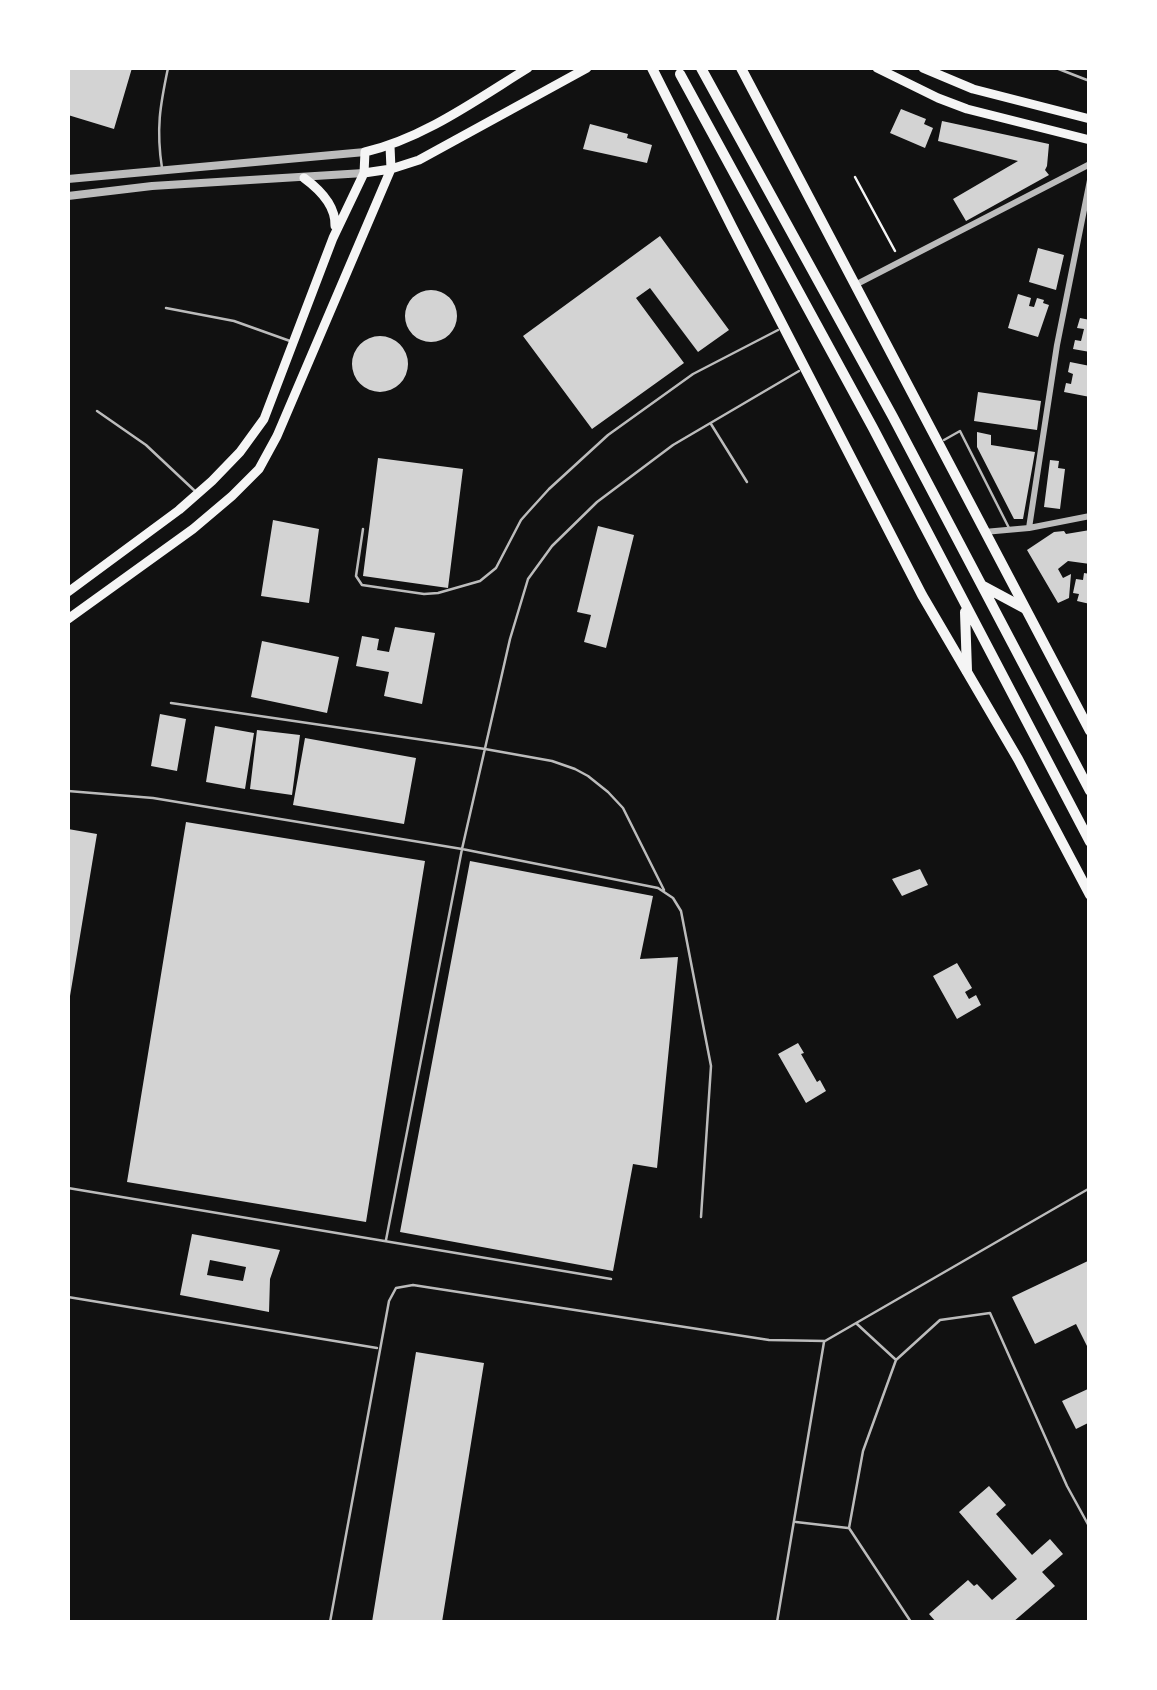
<!DOCTYPE html>
<html>
<head>
<meta charset="utf-8">
<style>
	body { margin:0 }
	#map { position:relative; width:1157px; height:1690px; overflow:hidden; background:#111; font-family:Helvetica,sans-serif }
	canvas { display:block }
	.frame { position:absolute; inset:0; border:70px solid #fff; pointer-events:none }
</style>
</head>
<body>
<div id="map">
<canvas width="1157" height="1690"></canvas>
<div class="frame"></div>
</div>
<script>
const c = document.querySelector('canvas').getContext('2d');
c.lineJoin = 'round';
function fillPath(path, color) {
  c.fillStyle = color;
  c.fill(path, 'evenodd');
}
function trace(path, color, width, dash) {
  c.strokeStyle = color;
  c.lineWidth = width;
  c.lineCap = dash ? 'butt' : 'round';
  c.setLineDash(dash || []);
  c.stroke(path);
}
fillPath(new Path2D(`
	M 68,68 L 132,68 L 114,129 L 68,115 Z
	M 901,109 L 926,119 L 924,124 L 933,128 L 925,148 L 890,133 Z
	M 942,121 L 1049,144 L 1047,166 L 1045,170 L 1049,175 L 966,221 L 953,199 L 1018,161 L 938,141 Z
	M 590,124 L 628,134 L 627,138 L 652,145 L 647,163 L 583,149 Z
	M 660,236 L 729,330 L 698,352 L 650,288 L 636,298 L 684,363 L 592,429 L 523,336 Z
	M 1038,248 L 1064,255 L 1056,290 L 1029,282 Z
	M405 316a26 26 0 1 1 52 0a26 26 0 1 1-52 0Z
	M 1018,294 L 1031,298 L 1029,306 L 1034,307 L 1037,298 L 1044,300 L 1043,303 L 1049,305 L 1038,337 L 1008,328 Z
	M 1080,318 L 1090,320 L 1090,352 L 1073,349 L 1075,340 L 1081,341 L 1084,329 L 1077,328 Z
	M352 364a28 28 0 1 1 56 0a28 28 0 1 1-56 0Z
	M 1070,362 L 1090,366 L 1090,397 L 1064,392 L 1066,383 L 1071,384 L 1073,374 L 1068,372 Z
	M 978,392 L 1041,401 L 1037,430 L 974,421 Z
	M 977,432 L 991,435 L 991,445 L 1035,452 L 1023,519 L 1014,519 L 977,447 Z
	M 378,458 L 463,469 L 448,588 L 363,576 Z
	M 1050,460 L 1059,461 L 1058,468 L 1065,469 L 1060,509 L 1044,507 Z
	M 273,520 L 319,529 L 309,603 L 261,596 Z
	M 598,526 L 634,535 L 606,648 L 584,642 L 591,615 L 577,612 Z
	M 1090,530 L 1090,564 L 1068,561 L 1058,569 L 1063,578 L 1071,574 L 1069,598 L 1058,603 L 1027,550 L 1054,532 L 1064,531 L 1066,534 Z
	M 1084,573 L 1090,574 L 1090,604 L 1077,601 L 1079,594 L 1073,593 L 1076,579 L 1083,580 Z
	M 395,627 L 435,633 L 422,704 L 384,696 L 389,672 L 356,666 L 362,636 L 379,639 L 377,650 L 389,652 Z
	M 262,641 L 339,657 L 327,713 L 251,697 Z
	M 160,714 L 186,719 L 177,771 L 151,766 Z
	M 215,726 L 254,733 L 245,789 L 206,782 Z
	M 257,730 L 300,735 L 292,795 L 250,789 Z
	M 305,738 L 416,758 L 404,824 L 293,805 Z
	M 186,822 L 425,861 L 366,1222 L 127,1182 Z
	M 68,829 L 97,834 L 70,996 L 68,995 Z
	M 470,861 L 653,896 L 640,959 L 678,957 L 657,1168 L 633,1164 L 613,1271 L 400,1232 Z
	M 920,869 L 928,885 L 902,896 L 892,879 Z
	M 957,963 L 972,988 L 965,992 L 969,999 L 976,995 L 981,1005 L 957,1019 L 933,976 Z
	M 798,1043 L 804,1053 L 801,1054 L 817,1082 L 820,1080 L 826,1091 L 806,1103 L 778,1054 Z
	M 192,1234 L 280,1250 L 270,1279 L 269,1312 L 180,1295 ZM 210,1260 L 246,1267 L 243,1281 L 207,1275 Z
	M 1090,1260 L 1090,1352 L 1076,1324 L 1035,1344 L 1012,1297 Z
	M 416,1352 L 484,1363 L 442,1622 L 372,1622 Z
	M 1090,1388 L 1090,1422 L 1076,1429 L 1062,1401 Z
	M 989,1486 L 1006,1505 L 996,1514 L 1032,1555 L 1050,1539 L 1063,1554 L 1042,1572 L 1055,1586 L 1013,1622 L 936,1622 L 929,1614 L 968,1580 L 974,1586 L 977,1584 L 992,1600 L 1017,1579 L 959,1512 Z`), '#d3d3d3');
trace(new Path2D(`
	M 855,177 L 895,251`), '#f5f5f5', 2.5);
trace(new Path2D(`
	M 1056,68 L 1087,80
	M 162,168 C 156,129 160,106 168,68
	M 166,308 L 234,321 L 290,341
	M 97,411 L 146,445 L 196,492
	M 711,424 L 747,482
	M 944,440 L 960,431 L 1009,528
	M 363,529 L 356,576 L 362,585 L 424,594 L 438,593 L 480,581 L 496,568 L 521,520 L 529,511 L 549,489 L 608,435 L 693,374 L 778,330
	M 171,703 L 485,749 L 552,761 L 575,769 L 588,776 L 608,792 L 623,808 L 664,890
	M 68,791 L 153,798 L 462,849 L 658,888 L 673,898 L 681,911 L 711,1066 L 701,1217
	M 68,1188 L 611,1279
	M 386,1240 L 462,849 L 510,639 L 528,579 L 552,546 L 597,502 L 673,445 L 799,371
	M 68,1297 L 377,1348
	M 857,1324 L 895,1359
	M 796,1522 L 848,1528
	M 330,1622 L 389,1301 L 396,1288 L 413,1285 L 769,1340 L 825,1341 L 1090,1188
	M 777,1622 L 824,1342
	M 911,1622 L 849,1528 L 863,1451 L 896,1360 L 940,1320 L 990,1313 L 1067,1486 L 1090,1528`), '#bcbcbc', 2.5);
trace(new Path2D(`
	M 855,285 L 1090,164
	M 1029,528 L 1057,345 L 1090,180
	M 984,532 L 1029,528 L 1090,516`), '#bcbcbc', 6);
trace(new Path2D(`
	M 68,179 L 365,152
	M 68,196 L 152,186 L 364,173`), '#bcbcbc', 8);
trace(new Path2D(`
	M 877,68 L 938,98 L 967,109 L 1090,140
	M 923,68 L 973,89 L 1090,119
	M 364,173 L 391,169 L 419,160 L 587,68
	M 304,178 C 319,189 336,206 335,226
	M 68,592 L 179,510 L 212,481 L 240,452 L 264,419 L 333,238 L 364,173 L 365,152 C 424,138 476,100 528,68
	M 68,619 L 193,529 L 232,496 L 259,469 L 277,436 L 391,169 L 390,146`), '#f5f5f5', 9);
trace(new Path2D(`
	M 652,68 L 732,227 L 922,595 L 1018,759 L 1090,895
	M 741,68 L 1090,731`), '#f5f5f5', 10);
trace(new Path2D(`
	M 701,68 L 893,417 L 1090,791
	M 680,74 L 873,428 L 1090,842
	M 983,586 L 1024,608
	M 965,612 L 967,671`), '#f5f5f5', 10);
</script>
</body>
</html>
